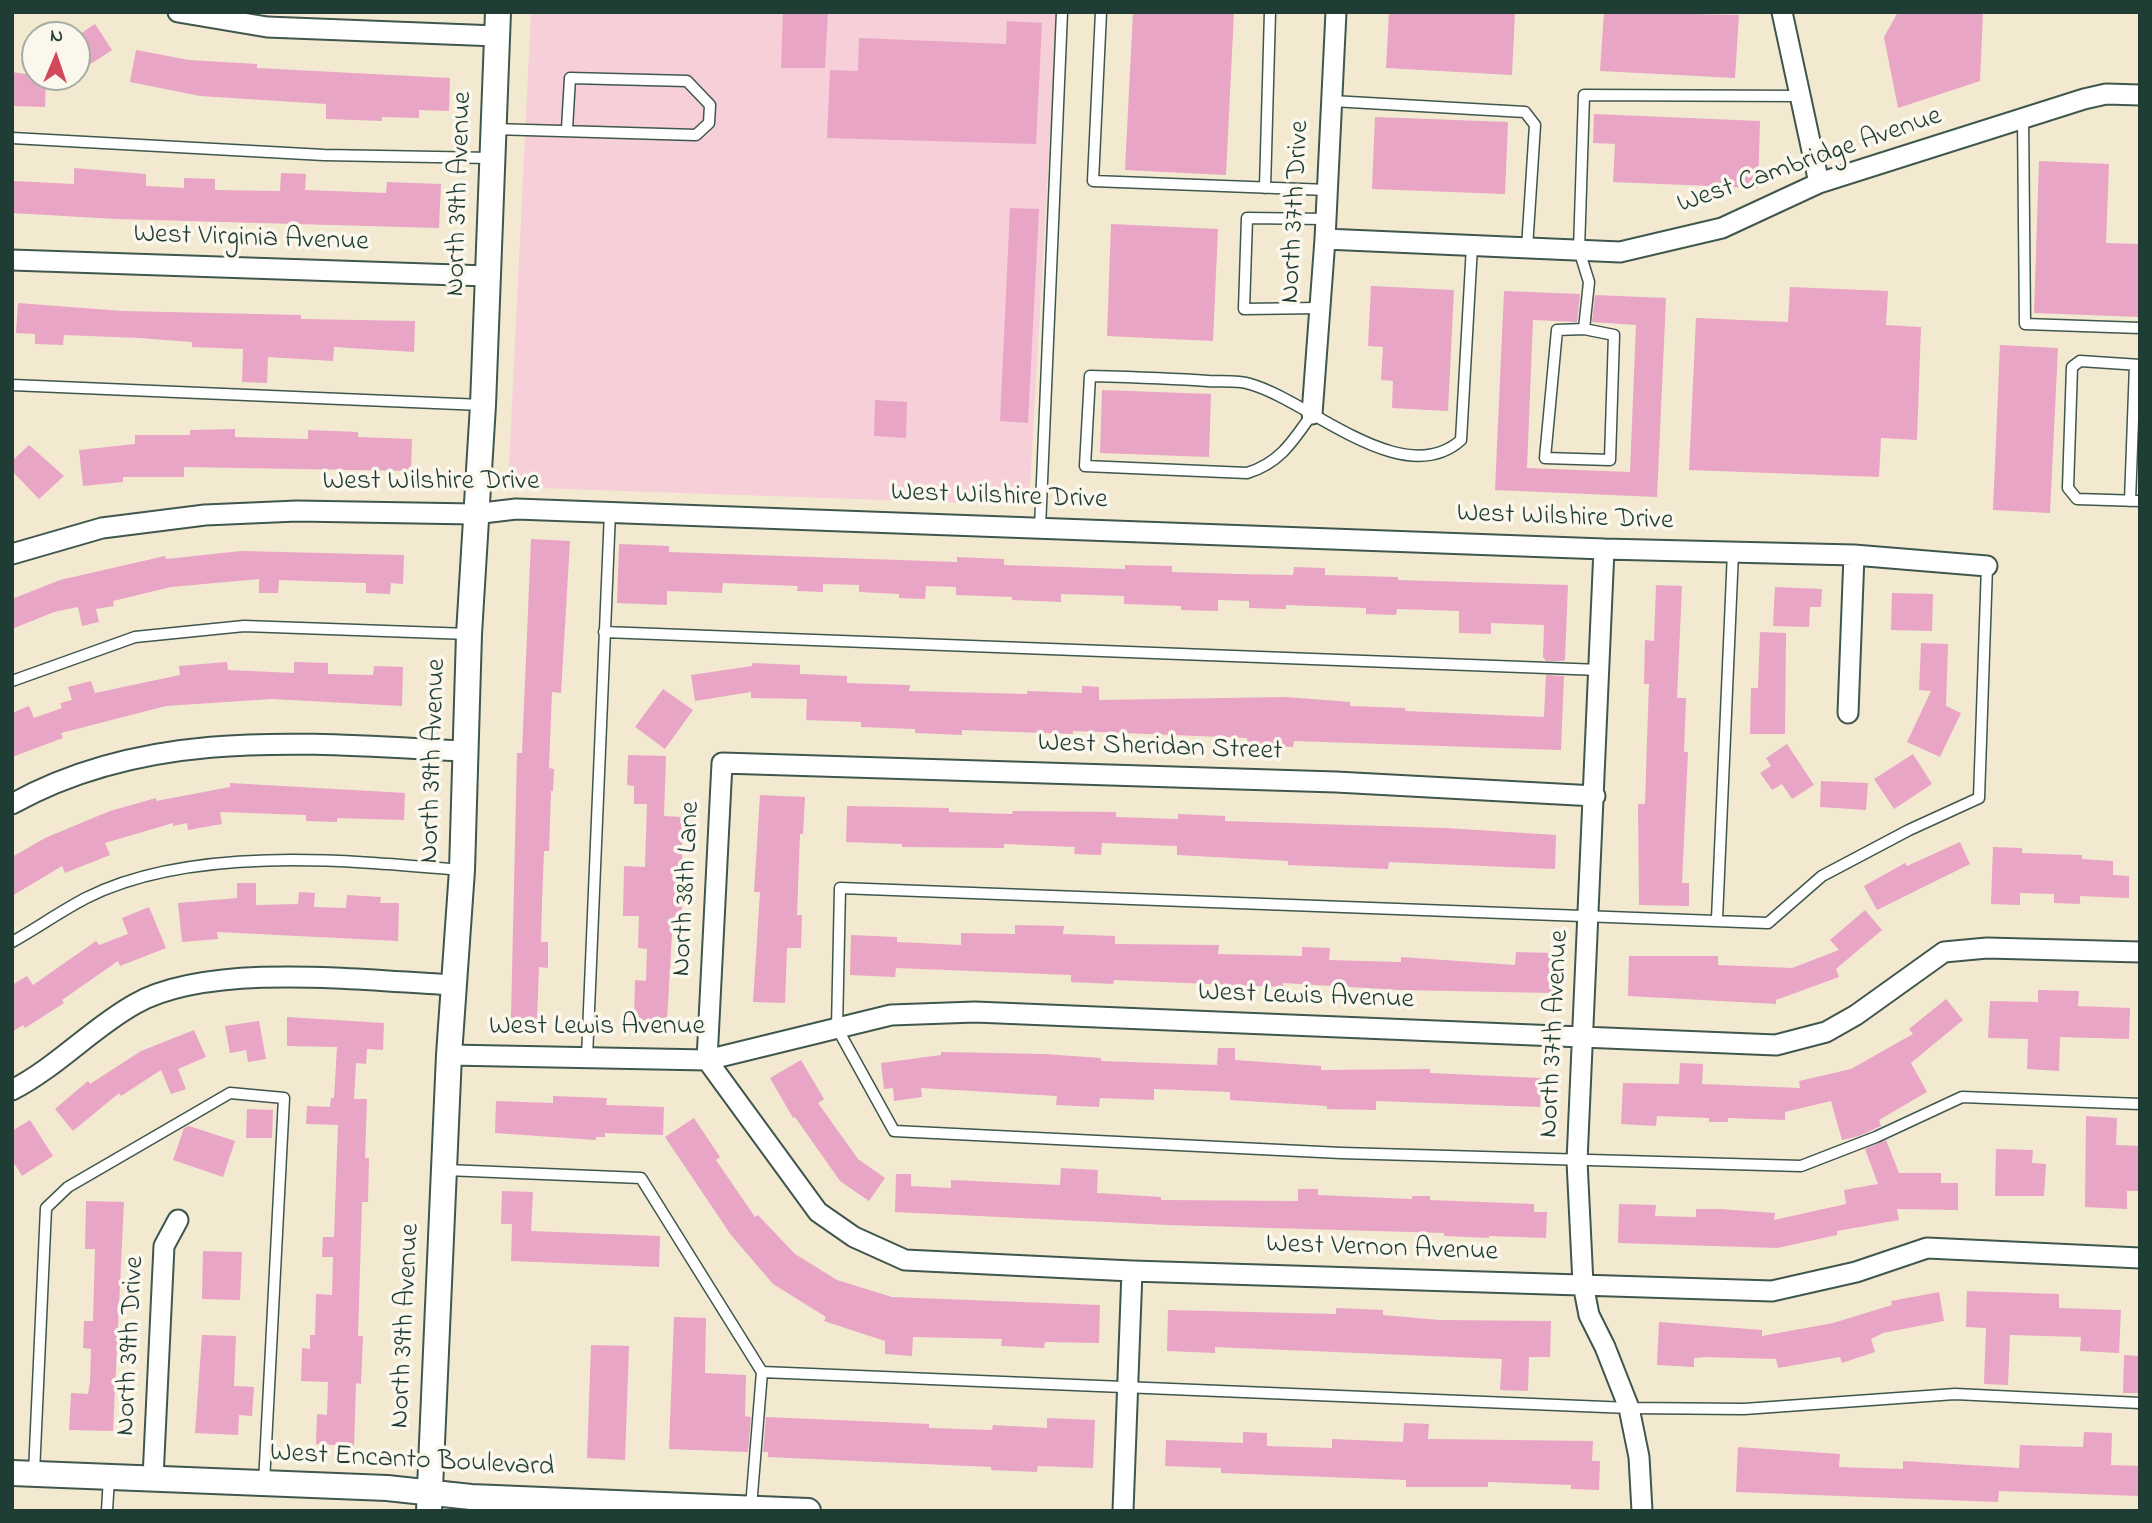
<!DOCTYPE html>
<html>
<head>
<meta charset="utf-8">
<style>
	body { margin:0 }
	#map { position:relative; width:2152px; height:1523px; overflow:hidden; background:#f3e9d1; font-family:"Indie Flower",sans-serif }
	canvas { display:block }
	.frame { position:absolute; inset:0; border:14px solid #1f3d34; pointer-events:none }
	.north { position:absolute; left:21px; top:21px; width:70px; height:70px; box-sizing:border-box; background:#fbf7ec; border:2px solid #a3ada2; border-radius:50%; rotate:2deg; font-size:19px; font-weight:700; line-height:28px; text-align:center; color:#1f3d34 }
	.north::after { content:''; display:block; margin:auto; width:24px; height:32px; background:#d1495b; clip-path:polygon(50% 0,100% 100%,50% 72%,0 100%) }
</style>
</head>
<body>
<div id="map">
<canvas width="2152" height="1523"></canvas>
<div class="frame"></div>
<div class="north">N</div>
</div>
<script>
const c = document.querySelector('canvas').getContext('2d');
c.lineJoin = 'round';
function fillPath(path, color) {
  c.fillStyle = color;
  c.fill(path, 'evenodd');
}
function trace(path, color, width, dash) {
  c.strokeStyle = color;
  c.lineWidth = width;
  c.lineCap = dash ? 'butt' : 'round';
  c.setLineDash(dash || []);
  c.stroke(path);
}
function label(font, color, halo, rows, align = 'center') {
  c.font = font + ' "Indie Flower",sans-serif';
  c.lineWidth = 7;
  c.setLineDash([]);
  c.textBaseline = 'middle';
  c.strokeStyle = halo;
  c.fillStyle = color;
  for (const [text, x, y, turn = 0] of rows) {
    c.save();
    c.translate(x, y);
    c.rotate((+turn || 0) * Math.PI / 180);
    c.textAlign = isNaN(turn) ? turn : align;
    if (halo) c.strokeText(text, 0, 0);
    c.fillText(text, 0, 0);
    c.restore();
  }
}
fillPath(new Path2D(`
	M 531,12 L 1057,12 L 1029,505 L 508,487 Z`), '#f6cfd9');
fillPath(new Path2D(`
	M 783,12 L 828,12 L 825,68 L 781,68 Z
	M 1133,12 L 1234,12 L 1226,175 L 1125,170 Z
	M 1389,12 L 1515,12 L 1512,75 L 1386,68 Z
	M 1604,12 L 1739,15 L 1735,78 L 1600,71 Z
	M 1898,12 L 1983,12 L 1980,81 L 1898,108 L 1884,37 Z
	M 1007,21 L 1042,23 L 1036,144 L 827,138 L 830,70 L 858,71 L 859,38 L 1006,44 Z
	M 95,24 L 112,50 L 77,73 L 77,36 Z
	M 136,50 L 189,60 L 257,64 L 257,68 L 450,78 L 449,111 L 419,110 L 419,118 L 382,117 L 382,121 L 326,119 L 326,104 L 200,96 L 130,82 Z
	M 12,72 L 46,77 L 45,107 L 12,106 Z
	M 1594,114 L 1760,121 L 1758,188 L 1613,182 L 1615,144 L 1593,143 Z
	M 1375,117 L 1508,122 L 1505,194 L 1372,189 Z
	M 2039,161 L 2109,164 L 2106,243 L 2140,244 L 2140,317 L 2034,313 Z
	M 74,168 L 146,174 L 146,186 L 184,188 L 184,178 L 215,179 L 215,190 L 280,191 L 281,173 L 306,174 L 305,190 L 386,193 L 387,182 L 441,184 L 439,228 L 116,219 L 12,213 L 12,181 L 74,184 Z
	M 1010,208 L 1039,209 L 1028,423 L 1000,421 Z
	M 1111,224 L 1218,229 L 1213,341 L 1107,336 Z
	M 1371,286 L 1454,290 L 1448,411 L 1392,408 L 1393,381 L 1381,380 L 1383,347 L 1368,346 Z
	M 1790,287 L 1888,291 L 1886,325 L 1921,327 L 1917,440 L 1881,438 L 1879,477 L 1689,470 L 1696,318 L 1788,322 Z
	M 1504,291 L 1580,294 L 1577,322 L 1533,320 L 1527,468 L 1630,472 L 1636,325 L 1592,322 L 1595,295 L 1666,298 L 1657,497 L 1495,490 Z
	M 18,303 L 123,311 L 301,315 L 301,319 L 415,321 L 414,352 L 334,347 L 333,361 L 268,357 L 267,383 L 242,382 L 243,349 L 192,347 L 192,342 L 139,338 L 64,335 L 63,345 L 35,344 L 35,334 L 16,333 Z
	M 2000,345 L 2058,348 L 2050,513 L 1993,510 Z
	M 1102,390 L 1211,394 L 1209,457 L 1100,453 Z
	M 875,400 L 907,402 L 906,438 L 874,436 Z
	M 235,429 L 235,437 L 308,439 L 308,430 L 358,432 L 358,437 L 412,439 L 411,471 L 184,467 L 184,477 L 123,477 L 123,482 L 83,486 L 79,450 L 135,444 L 135,435 L 190,435 L 190,430 Z
	M 29,445 L 64,476 L 39,499 L 12,471 L 12,461 Z
	M 531,539 L 570,541 L 561,693 L 552,692 L 549,768 L 554,769 L 553,791 L 551,791 L 549,851 L 544,851 L 542,902 L 541,942 L 548,942 L 548,968 L 539,967 L 537,1019 L 511,1018 L 517,753 L 522,753 Z
	M 619,544 L 669,546 L 669,552 L 957,562 L 957,557 L 1004,559 L 1004,565 L 1125,569 L 1125,565 L 1172,566 L 1172,572 L 1238,574 L 1293,575 L 1294,567 L 1325,568 L 1325,575 L 1398,577 L 1398,580 L 1568,585 L 1565,658 L 1564,661 L 1546,661 L 1543,657 L 1544,625 L 1491,623 L 1491,634 L 1459,633 L 1459,611 L 1397,609 L 1396,615 L 1366,614 L 1366,608 L 1286,605 L 1286,609 L 1249,608 L 1249,601 L 1218,600 L 1218,611 L 1181,610 L 1181,606 L 1124,604 L 1124,596 L 1061,594 L 1061,602 L 1012,600 L 1012,597 L 956,595 L 956,587 L 926,586 L 925,599 L 899,598 L 899,594 L 859,592 L 859,585 L 823,584 L 823,592 L 797,591 L 798,586 L 723,583 L 722,593 L 667,591 L 667,605 L 617,603 Z
	M 241,551 L 404,555 L 403,584 L 391,583 L 390,594 L 366,593 L 366,583 L 279,580 L 278,593 L 259,593 L 259,579 L 171,587 L 113,601 L 114,606 L 96,609 L 99,622 L 82,626 L 78,607 L 54,612 L 12,629 L 12,599 L 60,580 L 165,556 L 166,559 Z
	M 1656,585 L 1682,586 L 1677,698 L 1686,698 L 1684,752 L 1688,752 L 1682,883 L 1689,883 L 1689,906 L 1639,905 L 1638,804 L 1645,804 L 1647,740 L 1649,684 L 1644,684 L 1645,640 L 1654,641 Z
	M 1775,587 L 1822,589 L 1821,607 L 1810,607 L 1809,627 L 1773,626 Z
	M 1892,593 L 1933,594 L 1932,631 L 1891,630 Z
	M 1760,632 L 1786,633 L 1785,734 L 1750,734 L 1751,688 L 1758,688 Z
	M 1921,643 L 1948,644 L 1946,706 L 1961,713 L 1940,757 L 1907,742 L 1931,691 L 1919,690 Z
	M 227,662 L 228,670 L 294,673 L 294,662 L 328,663 L 328,674 L 373,675 L 374,666 L 403,667 L 402,706 L 272,699 L 166,706 L 61,733 L 63,738 L 12,757 L 12,713 L 29,706 L 34,718 L 62,708 L 60,703 L 72,700 L 68,687 L 91,681 L 95,693 L 180,675 L 179,666 Z
	M 752,663 L 800,665 L 800,674 L 847,676 L 847,683 L 910,685 L 909,691 L 1027,694 L 1027,691 L 1082,693 L 1082,686 L 1099,687 L 1099,700 L 1286,697 L 1350,702 L 1350,706 L 1405,708 L 1405,711 L 1544,717 L 1546,675 L 1564,676 L 1561,750 L 1294,741 L 1293,747 L 1247,745 L 1247,738 L 1073,731 L 1073,734 L 962,730 L 962,735 L 915,733 L 915,729 L 861,727 L 861,722 L 806,720 L 807,699 L 751,698 L 751,692 L 695,701 L 691,675 L 752,666 Z
	M 663,689 L 693,710 L 665,749 L 635,727 Z
	M 1787,744 L 1814,785 L 1792,799 L 1782,784 L 1772,790 L 1760,773 L 1771,766 L 1766,758 Z
	M 1913,754 L 1932,784 L 1894,809 L 1874,779 Z
	M 628,755 L 666,756 L 664,816 L 682,817 L 682,918 L 673,917 L 667,1021 L 634,1020 L 635,980 L 646,981 L 647,949 L 638,948 L 639,916 L 623,916 L 624,866 L 645,867 L 647,804 L 634,804 L 634,786 L 627,785 Z
	M 1821,781 L 1868,783 L 1866,810 L 1820,807 Z
	M 230,783 L 405,793 L 404,820 L 337,818 L 337,822 L 306,821 L 306,815 L 220,812 L 222,824 L 188,830 L 187,823 L 173,826 L 173,823 L 105,843 L 110,855 L 65,873 L 62,866 L 12,896 L 12,857 L 45,838 L 110,811 L 156,798 L 156,801 L 230,787 Z
	M 760,795 L 805,797 L 803,834 L 800,834 L 797,915 L 802,915 L 801,948 L 787,948 L 785,1003 L 753,1002 L 760,892 L 754,892 Z
	M 847,806 L 949,808 L 949,812 L 1012,814 L 1013,811 L 1116,812 L 1116,817 L 1178,819 L 1178,814 L 1225,816 L 1225,821 L 1446,828 L 1556,835 L 1555,869 L 1389,862 L 1388,869 L 1288,865 L 1288,861 L 1177,855 L 1177,846 L 1102,843 L 1101,855 L 1074,854 L 1075,847 L 1004,844 L 1004,848 L 902,847 L 902,844 L 846,842 Z
	M 1960,842 L 1970,864 L 1877,910 L 1864,886 L 1905,863 L 1907,866 Z
	M 1993,847 L 2022,848 L 2022,853 L 2082,855 L 2082,859 L 2113,861 L 2113,875 L 2129,876 L 2129,898 L 2080,896 L 2080,904 L 2054,903 L 2054,894 L 2020,893 L 2020,905 L 1991,904 Z
	M 237,883 L 256,883 L 256,905 L 298,904 L 299,892 L 315,893 L 314,907 L 346,908 L 347,895 L 381,897 L 380,903 L 399,903 L 398,941 L 217,932 L 218,939 L 182,942 L 178,903 L 237,898 Z
	M 149,907 L 166,948 L 120,966 L 118,961 L 62,1000 L 64,1003 L 25,1028 L 23,1025 L 12,1032 L 12,985 L 27,976 L 33,985 L 96,941 L 99,945 L 128,934 L 122,918 Z
	M 1865,910 L 1882,930 L 1836,969 L 1839,977 L 1776,1000 L 1776,1004 L 1628,996 L 1629,956 L 1718,956 L 1718,965 L 1792,968 L 1839,950 L 1830,940 Z
	M 1015,925 L 1064,926 L 1063,934 L 1115,936 L 1115,944 L 1219,945 L 1218,954 L 1302,956 L 1302,947 L 1330,948 L 1329,960 L 1401,962 L 1401,957 L 1515,965 L 1516,952 L 1553,953 L 1552,993 L 1400,990 L 1283,983 L 1283,987 L 1114,980 L 1113,984 L 1071,982 L 1071,975 L 896,968 L 895,977 L 850,975 L 851,935 L 897,937 L 897,942 L 961,945 L 961,933 L 1015,934 Z
	M 2038,990 L 2079,991 L 2078,1006 L 2130,1008 L 2129,1039 L 2060,1037 L 2059,1071 L 2027,1069 L 2028,1039 L 1988,1038 L 1990,1001 L 2038,1002 Z
	M 1946,999 L 1963,1020 L 1911,1063 L 1927,1092 L 1879,1120 L 1881,1126 L 1859,1136 L 1842,1140 L 1831,1101 L 1785,1112 L 1785,1120 L 1728,1118 L 1728,1122 L 1709,1122 L 1709,1118 L 1657,1116 L 1656,1126 L 1621,1124 L 1623,1083 L 1679,1084 L 1680,1063 L 1703,1064 L 1702,1084 L 1800,1088 L 1799,1081 L 1851,1069 L 1913,1034 L 1909,1029 Z
	M 287,1017 L 384,1023 L 383,1050 L 367,1049 L 366,1064 L 356,1063 L 354,1099 L 367,1099 L 365,1158 L 369,1158 L 368,1202 L 362,1202 L 358,1336 L 363,1336 L 361,1384 L 356,1383 L 354,1446 L 316,1444 L 317,1414 L 327,1415 L 328,1382 L 301,1381 L 302,1348 L 310,1349 L 310,1335 L 315,1335 L 316,1294 L 332,1295 L 333,1257 L 322,1257 L 323,1237 L 334,1237 L 338,1125 L 306,1124 L 307,1106 L 330,1107 L 331,1098 L 334,1098 L 337,1047 L 287,1046 Z
	M 259,1021 L 266,1059 L 248,1062 L 246,1050 L 230,1053 L 225,1026 Z
	M 194,1030 L 206,1057 L 178,1069 L 186,1089 L 171,1094 L 161,1070 L 121,1096 L 119,1093 L 73,1131 L 55,1109 L 88,1081 L 90,1084 L 141,1051 Z
	M 1218,1048 L 1235,1048 L 1235,1060 L 1321,1066 L 1321,1070 L 1430,1069 L 1430,1073 L 1541,1078 L 1540,1107 L 1376,1101 L 1376,1110 L 1327,1109 L 1327,1106 L 1230,1100 L 1230,1092 L 1154,1089 L 1154,1100 L 1100,1098 L 1099,1107 L 1056,1105 L 1057,1096 L 921,1088 L 922,1097 L 894,1101 L 893,1088 L 884,1089 L 881,1063 L 941,1055 L 941,1052 L 1044,1054 L 1101,1058 L 1101,1061 L 1217,1065 Z
	M 801,1060 L 824,1099 L 818,1103 L 858,1159 L 885,1178 L 869,1201 L 840,1181 L 795,1117 L 793,1118 L 770,1078 Z
	M 553,1096 L 607,1098 L 606,1105 L 664,1107 L 663,1135 L 605,1133 L 605,1137 L 596,1137 L 596,1140 L 495,1133 L 496,1101 L 553,1103 Z
	M 247,1109 L 273,1110 L 272,1138 L 246,1138 Z
	M 2086,1116 L 2117,1118 L 2116,1145 L 2140,1146 L 2140,1191 L 2127,1191 L 2127,1209 L 2085,1207 Z
	M 694,1118 L 720,1157 L 716,1160 L 755,1217 L 758,1215 L 795,1254 L 837,1280 L 892,1297 L 1100,1305 L 1099,1343 L 1045,1342 L 1044,1348 L 1001,1346 L 1002,1339 L 913,1337 L 912,1356 L 885,1354 L 885,1341 L 824,1321 L 826,1317 L 773,1284 L 731,1235 L 665,1137 Z
	M 30,1120 L 53,1156 L 22,1176 L 12,1160 L 12,1131 Z
	M 189,1126 L 235,1141 L 223,1177 L 173,1160 L 184,1128 Z
	M 1886,1140 L 1899,1173 L 1941,1173 L 1941,1183 L 1958,1183 L 1958,1210 L 1897,1209 L 1899,1220 L 1837,1231 L 1837,1235 L 1777,1248 L 1618,1243 L 1619,1204 L 1656,1205 L 1655,1216 L 1696,1217 L 1696,1209 L 1720,1209 L 1775,1213 L 1774,1220 L 1846,1204 L 1844,1190 L 1878,1184 L 1865,1149 Z
	M 1996,1149 L 2033,1150 L 2032,1163 L 2046,1164 L 2044,1196 L 1995,1196 Z
	M 1061,1168 L 1098,1170 L 1097,1193 L 1161,1197 L 1161,1200 L 1298,1201 L 1298,1189 L 1318,1189 L 1318,1195 L 1412,1199 L 1412,1196 L 1430,1196 L 1430,1200 L 1534,1204 L 1534,1212 L 1547,1212 L 1546,1238 L 1489,1236 L 1489,1238 L 1444,1236 L 1444,1233 L 1168,1225 L 895,1212 L 896,1174 L 911,1174 L 911,1186 L 951,1188 L 951,1180 L 1060,1185 Z
	M 502,1191 L 533,1192 L 531,1231 L 660,1236 L 659,1267 L 511,1261 L 512,1224 L 501,1224 Z
	M 86,1201 L 124,1202 L 113,1431 L 69,1430 L 71,1393 L 88,1394 L 90,1382 L 91,1349 L 83,1348 L 84,1321 L 93,1321 L 95,1249 L 85,1249 Z
	M 203,1251 L 242,1252 L 240,1300 L 202,1299 Z
	M 1967,1291 L 2059,1294 L 2059,1308 L 2121,1310 L 2119,1353 L 2080,1351 L 2081,1337 L 2010,1335 L 2008,1385 L 1984,1384 L 1986,1328 L 1966,1327 Z
	M 1939,1292 L 1944,1321 L 1883,1333 L 1871,1339 L 1875,1352 L 1842,1363 L 1840,1357 L 1778,1368 L 1776,1359 L 1706,1357 L 1694,1358 L 1694,1367 L 1657,1365 L 1659,1322 L 1762,1330 L 1762,1336 L 1833,1323 L 1892,1305 L 1891,1301 Z
	M 1336,1308 L 1383,1310 L 1383,1315 L 1440,1320 L 1551,1321 L 1550,1357 L 1529,1357 L 1528,1391 L 1500,1390 L 1502,1359 L 1215,1347 L 1215,1353 L 1167,1351 L 1168,1310 L 1336,1314 Z
	M 674,1317 L 706,1318 L 705,1373 L 746,1375 L 745,1416 L 751,1417 L 748,1452 L 669,1449 Z
	M 202,1335 L 236,1336 L 234,1386 L 254,1387 L 252,1416 L 239,1415 L 238,1435 L 195,1433 Z
	M 591,1345 L 629,1346 L 625,1460 L 587,1458 Z
	M 2124,1355 L 2140,1356 L 2140,1393 L 2123,1393 Z
	M 766,1417 L 929,1424 L 929,1428 L 992,1430 L 993,1425 L 1047,1428 L 1047,1418 L 1095,1420 L 1093,1468 L 1038,1466 L 1037,1472 L 991,1470 L 991,1467 L 768,1457 L 768,1452 L 763,1452 Z
	M 1404,1423 L 1429,1424 L 1428,1439 L 1593,1441 L 1592,1461 L 1600,1461 L 1599,1490 L 1571,1489 L 1571,1485 L 1488,1482 L 1488,1487 L 1406,1487 L 1406,1480 L 1221,1473 L 1221,1468 L 1165,1466 L 1166,1440 L 1243,1443 L 1243,1432 L 1267,1433 L 1267,1446 L 1332,1448 L 1332,1439 L 1403,1442 Z
	M 2084,1432 L 2112,1433 L 2111,1465 L 2140,1466 L 2140,1496 L 1999,1491 L 1998,1502 L 1736,1492 L 1738,1447 L 1840,1454 L 1839,1467 L 1903,1469 L 1903,1461 L 2019,1468 L 2020,1445 L 2083,1447 Z`), '#e8a5c5');
const service = new Path2D(`
	M 1101,12 L 1093,181 L 1328,190
	M 1332,101 L 1525,112 L 1535,125 L 1527,248
	M 2023,118 L 2025,324 L 2140,328
	M 493,129 L 696,135 L 709,123 L 710,105 L 687,81 L 570,78 L 567,129
	M 12,138 L 324,155 L 491,158
	M 1265,188 L 1270,12
	M 1320,308 L 1244,309 L 1247,218 L 1326,219
	M 1584,329 L 1614,335 L 1610,460 L 1545,458 L 1557,330 L 1584,329 L 1589,282 L 1579,250 L 1584,95 L 1800,96
	M 2140,365 L 2080,361 L 2072,367 L 2068,488 L 2077,499 L 2140,501
	M 12,385 L 482,405
	M 1312,414 C 1293,441 1280,463 1247,473 L 1085,466 L 1090,376 C 1129,377 1168,378 1208,381 C 1221,382 1238,380 1250,384 C 1308,400 1403,492 1461,440 L 1472,246
	M 2130,501 L 2135,365
	M 1040,528 L 1062,12
	M 1987,566 L 1979,798 L 1909,830 L 1822,876 L 1768,923 L 840,888 L 837,1028 L 894,1131 L 1341,1153 L 1801,1166 L 1876,1137 L 1962,1097 L 2140,1104
	M 604,632 L 1600,670
	M 12,681 L 135,637 L 244,626 L 469,634
	M 1717,919 L 1733,552
	M 12,942 C 37,928 61,911 86,898 C 190,845 348,860 462,870
	M 587,1057 L 610,512
	M 446,1170 L 641,1178 L 762,1372 L 751,1507
	M 762,1372 L 1629,1408 L 1744,1409 L 1955,1394 L 2140,1403
	M 34,1473 L 46,1208 L 68,1187 L 230,1093 L 284,1098 L 264,1483
	M 107,1511 L 109,1477`);
const minor = new Path2D(`
	M 178,12 L 267,27 L 497,36
	M 1782,12 L 1819,183
	M 1325,239 L 1620,252 L 1722,228 L 1819,183 L 2084,99 L 2106,94 L 2140,95
	M 12,260 L 487,276
	M 1312,414 L 1325,239 L 1336,12
	M 1604,549 L 1577,1161 L 1583,1284 L 1589,1315 L 1605,1347 L 1629,1408 L 1639,1457 L 1642,1511
	M 12,554 L 102,528 L 205,515 L 297,511 L 474,514 L 516,509 L 1604,549 L 1854,555 L 1987,566
	M 1848,713 L 1854,555
	M 1595,796 L 1336,782 L 722,763 L 707,1060 L 818,1212 L 854,1237 L 905,1260 L 1132,1271 L 1772,1291 L 1856,1272 L 1927,1248 L 2140,1258
	M 12,804 C 152,726 312,744 466,751
	M 449,1055 L 707,1060 L 891,1015 L 975,1012 L 1776,1045 L 1826,1032 L 1856,1015 L 1944,952 L 1987,948 L 2140,952
	M 12,1090 C 57,1067 92,1028 135,1004 C 211,961 367,981 454,985
	M 153,1478 L 164,1246 L 178,1220
	M 1123,1511 L 1132,1271`);
const tertiary = new Path2D(`
	M 12,1473 L 387,1488 L 471,1497 L 808,1511
	M 429,1511 L 449,1055 L 462,870 L 469,634 L 483,405 L 498,12`);
trace(service, '#3f574c', 13);
trace(minor, '#3f574c', 23);
trace(tertiary, '#3f574c', 28);
trace(service, '#fff', 10);
trace(minor, '#fff', 19);
trace(tertiary, '#fff', 24);
label('28px', '#1f3d34', '#fbf7ec', [
	["West Cambridge Avenue",1810,162,-19],
	["North 39th Avenue",461,194,-88],
	["North 37th Drive",1297,212,-87],
	["West Virginia Avenue",251,240,2],
	["West Wilshire Drive",431,483],
	["West Wilshire Drive",999,498,2],
	["West Wilshire Drive",1565,519,2],
	["West Sheridan Street",1160,749,2],
	["North 39th Avenue",435,761,-88],
	["North 38th Lane",688,889,-87],
	["West Lewis Avenue",1306,998,2],
	["West Lewis Avenue",597,1028],
	["North 37th Avenue",1556,1034,-87],
	["West Vernon Avenue",1382,1250,2],
	["North 39th Avenue",407,1326,-87],
	["North 39th Drive",132,1346,-87],
	["West Encanto Boulevard",412,1462,3]
]);
</script>
</body>
</html>
